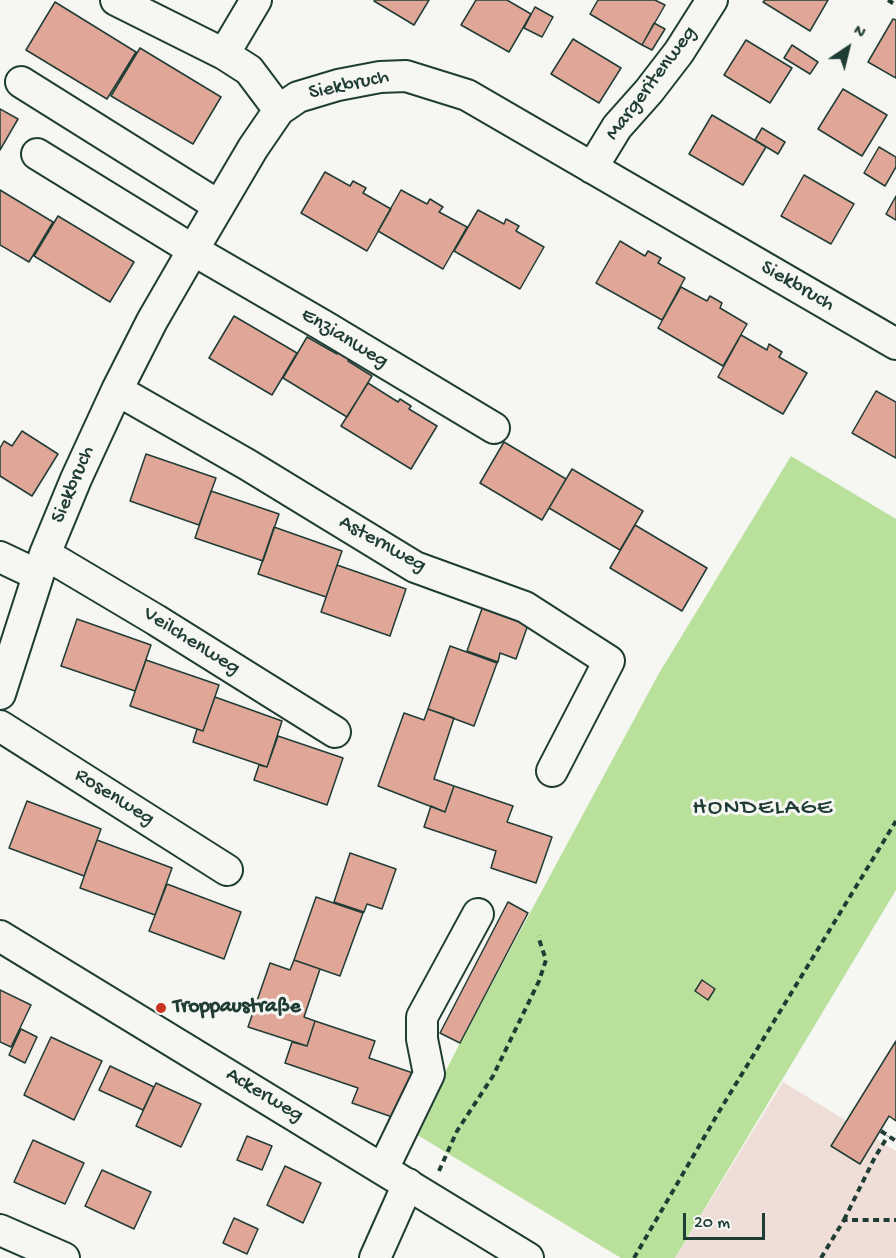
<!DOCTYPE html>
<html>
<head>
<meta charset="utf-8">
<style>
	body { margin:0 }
	#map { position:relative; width:896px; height:1258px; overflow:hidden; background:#f6f6f2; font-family:"Gochi Hand",sans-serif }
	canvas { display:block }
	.north { position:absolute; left:818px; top:18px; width:60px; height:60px; -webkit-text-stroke:4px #f6f6f2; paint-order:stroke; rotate:35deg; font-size:16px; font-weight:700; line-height:24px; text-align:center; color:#1f3d34 }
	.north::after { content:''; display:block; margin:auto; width:21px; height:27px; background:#1f3d34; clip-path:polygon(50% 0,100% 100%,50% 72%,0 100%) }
	.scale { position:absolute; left:683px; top:1213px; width:82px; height:27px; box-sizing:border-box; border:3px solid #1f3d34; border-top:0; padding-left:8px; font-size:18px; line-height:21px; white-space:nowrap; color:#1f3d34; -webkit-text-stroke:4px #f6f6f2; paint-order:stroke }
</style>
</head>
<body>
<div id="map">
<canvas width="896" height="1258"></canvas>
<div class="north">N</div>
<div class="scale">20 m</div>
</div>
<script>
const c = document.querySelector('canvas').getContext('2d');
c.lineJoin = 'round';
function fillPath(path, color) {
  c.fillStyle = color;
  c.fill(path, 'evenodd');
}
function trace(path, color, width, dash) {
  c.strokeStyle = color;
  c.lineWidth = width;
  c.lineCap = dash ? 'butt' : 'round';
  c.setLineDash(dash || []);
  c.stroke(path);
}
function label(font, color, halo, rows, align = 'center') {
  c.font = font + ' "Gochi Hand",sans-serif';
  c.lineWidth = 6;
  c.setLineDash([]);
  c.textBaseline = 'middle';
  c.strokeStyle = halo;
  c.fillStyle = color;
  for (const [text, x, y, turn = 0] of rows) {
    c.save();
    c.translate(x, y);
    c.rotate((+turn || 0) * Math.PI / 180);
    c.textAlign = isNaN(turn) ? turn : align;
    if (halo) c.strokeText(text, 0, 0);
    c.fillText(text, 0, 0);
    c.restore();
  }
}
fillPath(new Path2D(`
	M 783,1082 L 896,1151 L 896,1258 L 675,1258 Z`), '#efded7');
fillPath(new Path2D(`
	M 791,456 L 896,519 L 896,890 L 675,1258 L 621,1258 L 414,1133 L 460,1043 L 658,675 Z`), '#bae19c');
const building = new Path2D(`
	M 375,0 L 429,0 L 414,25 L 374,1 Z
	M 476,0 L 507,0 L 531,14 L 509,52 L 461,25 Z
	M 598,0 L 655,0 L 665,5 L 642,45 L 590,14 Z
	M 765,0 L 828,0 L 810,31 L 763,2 Z
	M 55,2 L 136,52 L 107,99 L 26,50 Z
	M 535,7 L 553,17 L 542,37 L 524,28 Z
	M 893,19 L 896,20 L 896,78 L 868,62 Z
	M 654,23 L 665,29 L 652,50 L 642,45 Z
	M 573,39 L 621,68 L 599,103 L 551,74 Z
	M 746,40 L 792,68 L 770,103 L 724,75 Z
	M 792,45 L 818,62 L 810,74 L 784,58 Z
	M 140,48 L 221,97 L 193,144 L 111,96 Z
	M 843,89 L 887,115 L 862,156 L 818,129 Z
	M 0,109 L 18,119 L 0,150 Z
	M 712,115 L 766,147 L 743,185 L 689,154 Z
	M 762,128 L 785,142 L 778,154 L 755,140 Z
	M 879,147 L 896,157 L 896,167 L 885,186 L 864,173 Z
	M 325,172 L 350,186 L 353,181 L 366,188 L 363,193 L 391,209 L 367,251 L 301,213 Z
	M 804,175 L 854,204 L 831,244 L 781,216 Z
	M 0,190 L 53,222 L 29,262 L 0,245 Z
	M 401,190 L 427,204 L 430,199 L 443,207 L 439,212 L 467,227 L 443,269 L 378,231 Z
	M 896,196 L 896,220 L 886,214 Z
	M 478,210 L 504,224 L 506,219 L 519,226 L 516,231 L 544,247 L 520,289 L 454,251 Z
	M 58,216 L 134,262 L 110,302 L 34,256 Z
	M 620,241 L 645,256 L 648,251 L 661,258 L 658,263 L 685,278 L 662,320 L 596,283 Z
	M 681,287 L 707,301 L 710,296 L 722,303 L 720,308 L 747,324 L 723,366 L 658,328 Z
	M 234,316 L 297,353 L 272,395 L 209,358 Z
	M 741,335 L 767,350 L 769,344 L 782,352 L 779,357 L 807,373 L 783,414 L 718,377 Z
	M 307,337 L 337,354 L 339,352 L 350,359 L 348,361 L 372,376 L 347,417 L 283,378 Z
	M 368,383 L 398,402 L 400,399 L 411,406 L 409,409 L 437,426 L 411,469 L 341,426 Z
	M 876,391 L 896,402 L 896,458 L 852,433 Z
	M 22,431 L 58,454 L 32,496 L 0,476 L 0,448 L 4,441 L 12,446 Z
	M 504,442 L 566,479 L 542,520 L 480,483 Z
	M 146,454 L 216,478 L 199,525 L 130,501 Z
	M 572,469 L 643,511 L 620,550 L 549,508 Z
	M 211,491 L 279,514 L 263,561 L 195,538 Z
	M 635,525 L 707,568 L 682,611 L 610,568 Z
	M 274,527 L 342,551 L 326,597 L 258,574 Z
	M 337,565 L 406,589 L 390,636 L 321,612 Z
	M 484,603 L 530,619 L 516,659 L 500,653 L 498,662 L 467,651 Z
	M 77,619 L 151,645 L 135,691 L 61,666 Z
	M 450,646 L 497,663 L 474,726 L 428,709 Z
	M 146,660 L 219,685 L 203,731 L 130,706 Z
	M 215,697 L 282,721 L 267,767 L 193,742 L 197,729 L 203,731 Z
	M 428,709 L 454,718 L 434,779 L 454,786 L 445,812 L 378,786 L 404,713 L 424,720 Z
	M 278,736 L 343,758 L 327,805 L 254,780 L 259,765 L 267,767 Z
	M 454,786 L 513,806 L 507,822 L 552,837 L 536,883 L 491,868 L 496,851 L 424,827 L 431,806 L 445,812 Z
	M 27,801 L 101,829 L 84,876 L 9,848 Z
	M 97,840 L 172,868 L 155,915 L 80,888 Z
	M 350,853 L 396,869 L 382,909 L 367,904 L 364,912 L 334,902 Z
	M 167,884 L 241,912 L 224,959 L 149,931 Z
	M 316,897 L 363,913 L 340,976 L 294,960 Z
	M 508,902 L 528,913 L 460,1043 L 440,1033 Z
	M 294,960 L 320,969 L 304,1017 L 315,1021 L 307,1046 L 248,1027 L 270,963 L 290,970 Z
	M 702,980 L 715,989 L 708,1000 L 695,991 Z
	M 0,990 L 31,1005 L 11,1047 L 0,1042 Z
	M 315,1021 L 375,1041 L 369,1058 L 413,1073 L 398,1119 L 352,1103 L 358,1088 L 285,1063 L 292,1042 L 307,1046 Z
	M 21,1029 L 37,1037 L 25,1063 L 9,1055 Z
	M 51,1037 L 102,1061 L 74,1120 L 24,1095 Z
	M 896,1041 L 896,1121 L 889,1116 L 860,1164 L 831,1146 Z
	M 110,1066 L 154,1087 L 143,1110 L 99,1090 Z
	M 156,1083 L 201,1104 L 181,1147 L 136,1126 Z
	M 247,1136 L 272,1146 L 262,1170 L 237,1160 Z
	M 33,1140 L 84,1163 L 65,1204 L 14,1182 Z
	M 285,1166 L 321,1183 L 303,1223 L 267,1205 Z
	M 102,1170 L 151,1192 L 134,1229 L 85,1206 Z
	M 234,1218 L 258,1229 L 247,1254 L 223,1243 Z`);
fillPath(building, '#e0a799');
trace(building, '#1f3d34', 1.5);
const minor = new Path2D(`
	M 116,0 L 224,54 L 256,0
	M 224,54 L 249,70 L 279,110
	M 21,82 L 219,206
	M 37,154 L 193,250 L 324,326 L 494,428
	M 592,168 L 617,127 L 649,91 L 679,52 L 712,0
	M 117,390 L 248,465 L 415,567 L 525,607 L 609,661 L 552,771
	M 45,554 L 156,620 L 335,732
	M 0,557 L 38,575
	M 0,694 L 45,554 L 76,479 L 117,390 L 152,321 L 193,250 L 253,148 L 279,110 L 298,97 L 338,85 L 380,77 L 406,76 L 467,95 L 896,344
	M 0,726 L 227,870
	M 0,936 L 528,1258
	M 383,1169 L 429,1074 L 422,1039 L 422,1017 L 478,914
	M 0,1230 L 64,1258
	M 375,1258 L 408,1184`);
trace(minor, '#1f3d34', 34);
trace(new Path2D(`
	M 888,0 L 896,5
	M 881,1131 L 896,1141
	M 439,1171 L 457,1131 L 493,1076 L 539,981 L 546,960 L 538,936
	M 844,1220 L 875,1157 L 888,1136
	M 634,1258 L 720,1110 L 896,821
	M 821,1258 L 844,1220 L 896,1220`), '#1f3d34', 4, [6, 4.5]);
trace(minor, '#f6f6f2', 30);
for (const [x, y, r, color] of [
	[161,1008,6,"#c8321e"]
]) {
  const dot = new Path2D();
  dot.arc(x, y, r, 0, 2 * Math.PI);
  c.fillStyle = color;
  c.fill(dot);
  trace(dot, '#f6f6f2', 2);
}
label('21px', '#1f3d34', '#f6f6f2', [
	["Margeritenweg",652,84,-53],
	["Siekbruch",349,86,-12],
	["Siekbruch",797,287,30],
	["Enzianweg",344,339,31],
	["Siekbruch",74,485,-67],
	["Asternweg",382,545,29],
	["Veilchenweg",191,642,32],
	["Rosenweg",114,798,32],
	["Ackerweg",264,1096,31]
]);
label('bold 21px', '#1f3d34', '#f6f6f2', [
	["Troppaustraße",173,1008]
], 'left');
c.letterSpacing = '1.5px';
label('24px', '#1f3d34', '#f6f6f2', [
	["HONDELAGE",763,809]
]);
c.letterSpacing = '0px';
</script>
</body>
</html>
